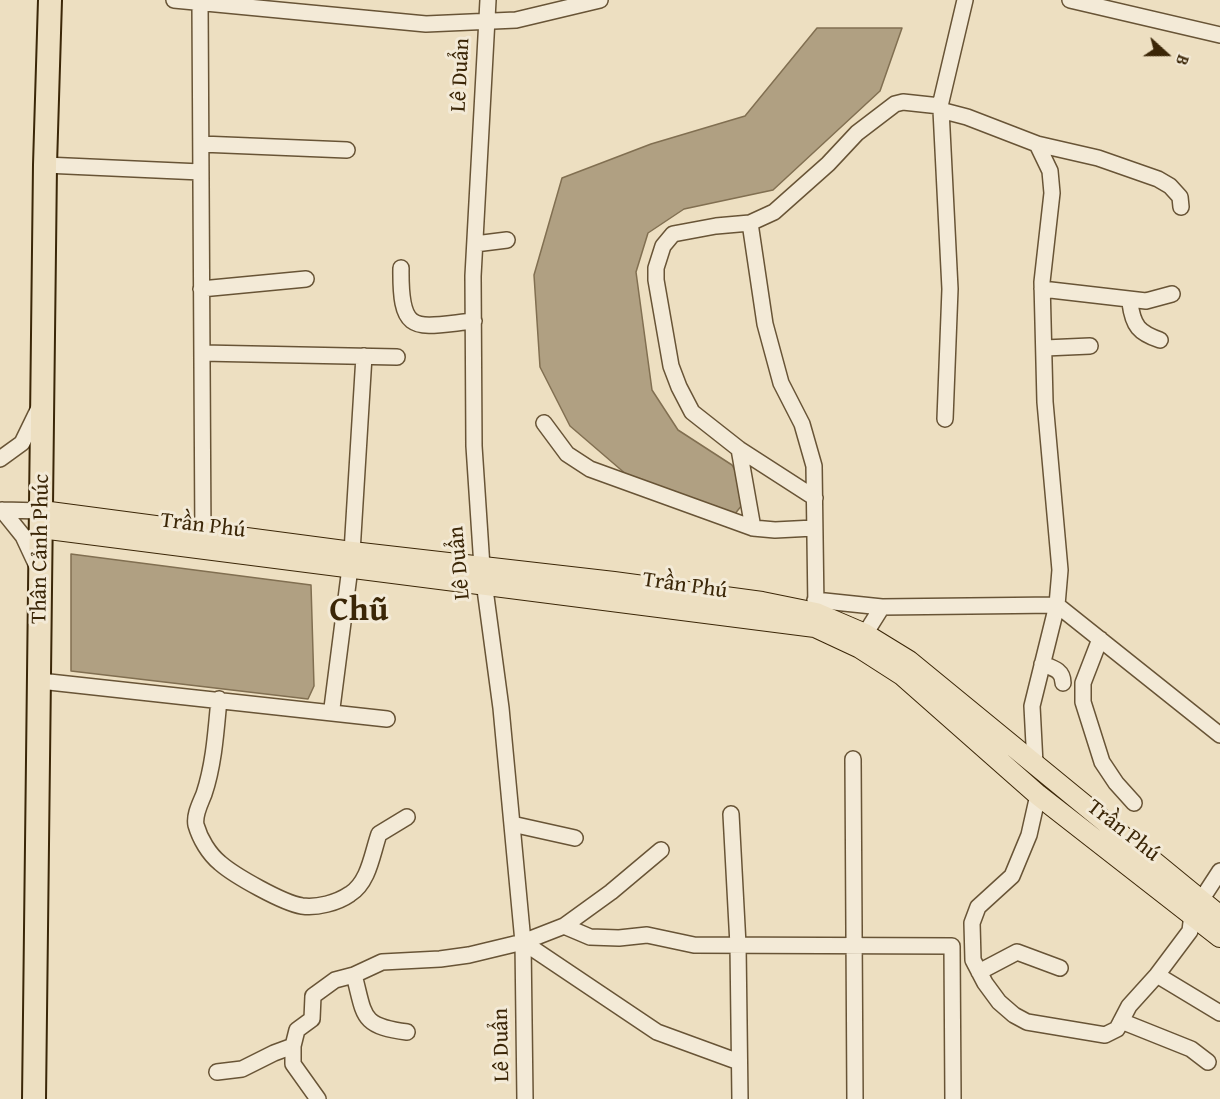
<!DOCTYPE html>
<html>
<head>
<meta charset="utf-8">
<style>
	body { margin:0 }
	#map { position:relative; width:1220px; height:1099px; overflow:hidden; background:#eddfc1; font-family:"Gentium Book Plus",serif }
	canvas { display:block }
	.north { position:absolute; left:1136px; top:24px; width:60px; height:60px; -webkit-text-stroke:4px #f3ead7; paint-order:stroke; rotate:111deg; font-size:16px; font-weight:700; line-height:24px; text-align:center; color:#3b2607 }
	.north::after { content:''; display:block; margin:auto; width:21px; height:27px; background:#3b2607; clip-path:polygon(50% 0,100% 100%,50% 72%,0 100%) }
</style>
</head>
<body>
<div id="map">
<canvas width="1220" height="1099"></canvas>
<div class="north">B</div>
</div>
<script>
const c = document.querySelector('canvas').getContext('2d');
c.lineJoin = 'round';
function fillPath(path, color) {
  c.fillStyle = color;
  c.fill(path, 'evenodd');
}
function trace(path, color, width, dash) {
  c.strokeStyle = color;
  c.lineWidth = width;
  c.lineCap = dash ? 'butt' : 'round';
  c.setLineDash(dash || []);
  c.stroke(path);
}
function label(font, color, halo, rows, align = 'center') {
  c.font = font + ' "Gentium Book Plus",serif';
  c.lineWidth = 6;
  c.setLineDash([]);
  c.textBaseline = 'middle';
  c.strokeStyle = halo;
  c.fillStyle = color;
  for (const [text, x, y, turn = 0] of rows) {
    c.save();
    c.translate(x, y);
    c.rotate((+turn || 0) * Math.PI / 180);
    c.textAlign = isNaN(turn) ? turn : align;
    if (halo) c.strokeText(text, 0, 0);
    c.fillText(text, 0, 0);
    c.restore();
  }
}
const water = new Path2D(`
	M 817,28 L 902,28 L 880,91 L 773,190 L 684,209 L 648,233 L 636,272 L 652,390 L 678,430 L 732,465 L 738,476 L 742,505 L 734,515 L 627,475 L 570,426 L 540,367 L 534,275 L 562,178 L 651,144 L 745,116 Z
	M 71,554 L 311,585 L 314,686 L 308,699 L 71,671 Z`);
fillPath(water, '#b0a082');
trace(water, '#816f51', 1.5);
const minor = new Path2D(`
	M 174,0 L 426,24 L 516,20 L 600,0
	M 488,0 L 473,276 L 474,446 L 482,567 L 501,708 L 523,942 L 525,1099
	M 1070,0 L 1220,35
	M 200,3 L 203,543
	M 940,106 L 965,0
	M 941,110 L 950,289 L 945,419
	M 201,144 L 347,150
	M 1037,144 L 1098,158 L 1158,179 L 1170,186 L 1180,197 L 1181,207
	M 45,165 L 201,172
	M 750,223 L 765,324 L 781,383 L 802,424 L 814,466 L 816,609
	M 475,244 L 507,240
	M 401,268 C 400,337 415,327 474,321
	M 201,289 L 306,279
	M 1042,289 L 1146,301 L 1172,294
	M 1130,303 C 1133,326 1139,333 1160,340
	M 1045,348 L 1090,346
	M 202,353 L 397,357
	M 544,423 L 567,454 L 590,469 L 753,528 L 775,530 L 814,528
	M 739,449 L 753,528
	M 0,459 L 22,443 L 39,408
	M 815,498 L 739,449 L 692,412 L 679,387 L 671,366 L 656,280 L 656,268 L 663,246 L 673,234 L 716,226 L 750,223 L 774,212 L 828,164 L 857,133 L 895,104 L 903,102 L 940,106 L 944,111 L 967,117 L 1037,144 L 1050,171 L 1052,193 L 1042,282 L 1045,402 L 1060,570 L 1057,605 L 1032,706 L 1035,764
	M 2,510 L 23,536 L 37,566
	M 2,510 L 42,511
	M 815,600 L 882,607 L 1057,605 L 1220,735
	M 1100,639 L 1083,683 L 1083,702 L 1102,762 L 1116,783 L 1134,803
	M 862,643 L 865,634 L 882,607
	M 1042,664 C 1053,668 1063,670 1063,683
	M 40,681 L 387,719
	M 219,699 C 216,731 214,764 204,794 C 200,804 194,815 196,825 C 200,839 209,854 220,863 C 235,876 283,903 302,906 C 317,908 337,903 350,894 C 369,882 372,854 379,834 L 407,817
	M 332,708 L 352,552 L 364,356
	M 853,759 L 855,1099
	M 1038,795 L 1029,835 L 1012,876 L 978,907 L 972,923 L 973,960 L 985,983 L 999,1002 L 1014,1015 L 1027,1022 L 1105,1035 L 1117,1029 L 1129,1006 L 1157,975 L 1190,931 L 1192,914 L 1220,871
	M 731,814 L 738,945 L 740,1099
	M 512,824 L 575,838
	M 564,926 L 590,937 L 619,938 L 647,935 L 694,945 L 952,946 L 953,1099
	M 523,942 L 564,926 L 611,892 L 661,850
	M 979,972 L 1017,952 L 1060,968
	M 354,975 C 365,1016 360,1026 407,1032
	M 1157,975 L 1220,1013
	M 1121,1021 L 1191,1049 L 1208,1062
	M 217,1072 L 242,1069 L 274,1053 L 293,1046
	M 318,1099 L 293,1064 L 293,1046 L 297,1030 L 312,1019 L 313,996 L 335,980 L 354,975 L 382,962 L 440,959 L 469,955 L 523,942 L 657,1032 L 739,1062`);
const major = new Path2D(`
	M 42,511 L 352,552 L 614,582 L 762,602 L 816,613 L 865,634 L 909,661 L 1220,916
	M 41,528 L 815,627 L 860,648 L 902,675 L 1038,795 L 1220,937`);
const highway = new Path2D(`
	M 34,1099 L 45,165 L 50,0`);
trace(minor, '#685436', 18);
trace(major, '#3b2607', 22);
trace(highway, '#3b2607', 26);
trace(minor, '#f3ead7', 15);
trace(major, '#eddfc1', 20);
trace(highway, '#eddfc1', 22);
label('22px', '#3b2607', '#f3ead7', [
	["Lê Duẩn",461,75,-87],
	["Trần Phú",203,526,7],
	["Thân Cảnh Phúc",41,549,-89],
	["Lê Duẩn",460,563,-95],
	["Trần Phú",685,586,8],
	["Trần Phú",1123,831,38],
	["Lê Duẩn",502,1045,-91]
]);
label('bold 34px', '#3b2607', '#f3ead7', [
	["Chũ",359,611]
]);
</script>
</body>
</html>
